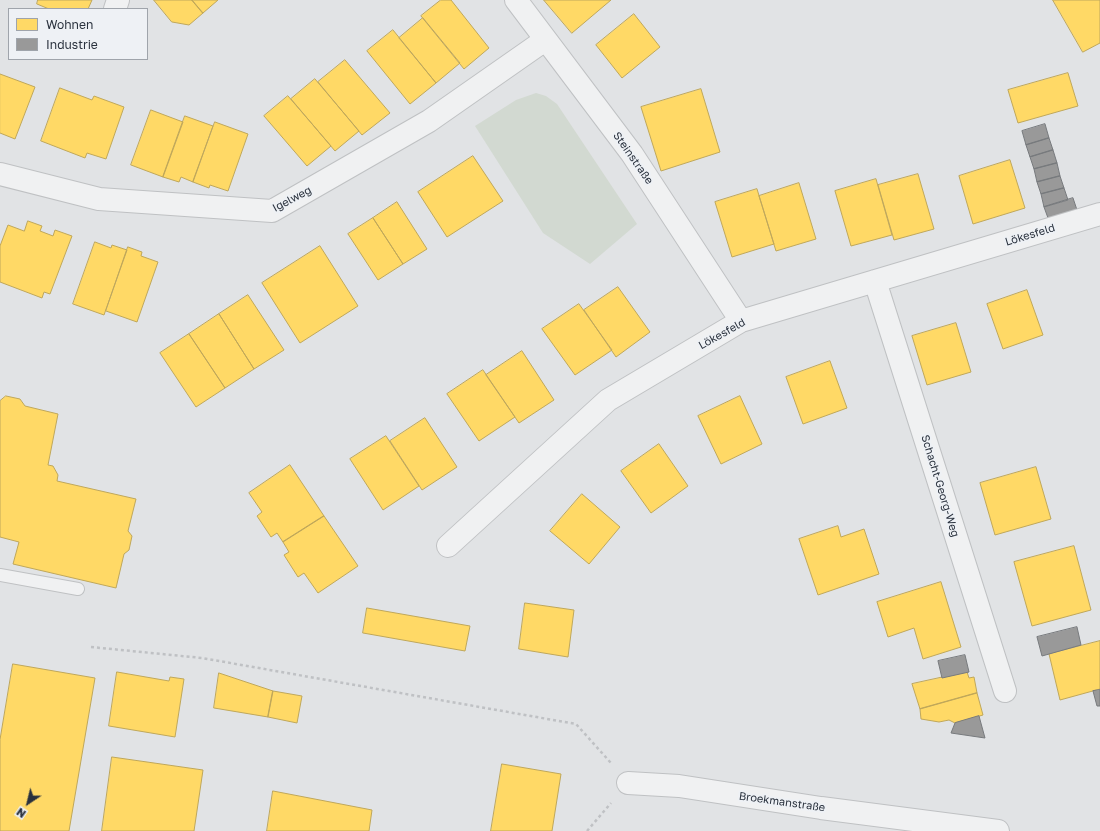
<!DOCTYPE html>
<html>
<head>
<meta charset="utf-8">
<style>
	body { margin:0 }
	#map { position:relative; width:1100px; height:831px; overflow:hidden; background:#e1e3e5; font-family:"Golos Text",sans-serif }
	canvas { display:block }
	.legend { position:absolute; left:8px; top:8px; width:140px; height:52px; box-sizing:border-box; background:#eef1f5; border:1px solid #9fa4ab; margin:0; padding:5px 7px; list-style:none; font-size:12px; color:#29313d }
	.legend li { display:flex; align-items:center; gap:8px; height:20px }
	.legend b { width:20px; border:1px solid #9fa4ab }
	.north { position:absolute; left:8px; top:783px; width:40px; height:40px; -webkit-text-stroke:3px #eef1f5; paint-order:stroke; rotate:215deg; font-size:11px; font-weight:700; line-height:16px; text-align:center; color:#29313d }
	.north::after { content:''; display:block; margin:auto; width:14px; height:18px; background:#29313d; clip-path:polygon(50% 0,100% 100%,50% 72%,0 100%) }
</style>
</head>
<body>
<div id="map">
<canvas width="1100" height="831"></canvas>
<ul class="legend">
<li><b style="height:11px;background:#ffd966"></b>Wohnen</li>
<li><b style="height:11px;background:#999"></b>Industrie</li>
</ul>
<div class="north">N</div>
</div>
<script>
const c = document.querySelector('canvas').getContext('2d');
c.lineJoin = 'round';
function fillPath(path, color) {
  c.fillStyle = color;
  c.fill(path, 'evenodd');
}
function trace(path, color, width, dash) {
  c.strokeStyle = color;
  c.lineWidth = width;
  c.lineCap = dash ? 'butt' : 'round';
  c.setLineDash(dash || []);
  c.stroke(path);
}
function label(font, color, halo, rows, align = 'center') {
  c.font = font + ' "Golos Text",sans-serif';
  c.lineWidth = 4;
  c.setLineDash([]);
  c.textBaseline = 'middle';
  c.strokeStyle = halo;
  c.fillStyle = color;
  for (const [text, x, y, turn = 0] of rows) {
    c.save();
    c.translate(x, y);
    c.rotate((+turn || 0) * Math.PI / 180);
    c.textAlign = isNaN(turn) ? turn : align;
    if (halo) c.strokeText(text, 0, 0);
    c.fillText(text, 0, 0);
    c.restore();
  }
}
fillPath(new Path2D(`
	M 536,93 L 546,96 L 557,104 L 637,224 L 590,264 L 543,233 L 475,126 L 516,100 Z`), '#d2d9d1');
const homes = new Path2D(`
	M 38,0 L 92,0 L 88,9 L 49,9 L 37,4 Z
	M 154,0 L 192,0 L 203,13 L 189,25 L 172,22 Z
	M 192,0 L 218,0 L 203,13 Z
	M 441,0 L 451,0 L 489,48 L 464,69 L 421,16 Z
	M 544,0 L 611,0 L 572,33 Z
	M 1053,0 L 1100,0 L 1100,43 L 1083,52 Z
	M 634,14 L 660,47 L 622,78 L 596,45 Z
	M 423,18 L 460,63 L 436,83 L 399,38 Z
	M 393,30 L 436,83 L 410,104 L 367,51 Z
	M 345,60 L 390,113 L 362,135 L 318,82 Z
	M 1068,73 L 1078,106 L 1018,123 L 1008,90 Z
	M 0,74 L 35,87 L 15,139 L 0,133 Z
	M 315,79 L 359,131 L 335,151 L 291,99 Z
	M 60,88 L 92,100 L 94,96 L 124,107 L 106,159 L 87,153 L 85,158 L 41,141 Z
	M 701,89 L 720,152 L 661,171 L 641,107 Z
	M 288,96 L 331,146 L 307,166 L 264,116 Z
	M 151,110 L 183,122 L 163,177 L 131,165 Z
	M 185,116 L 213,126 L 193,182 L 181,177 L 179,182 L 163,177 Z
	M 215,122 L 248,134 L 228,191 L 210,185 L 209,188 L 193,182 Z
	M 473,156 L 503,201 L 447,237 L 418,192 Z
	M 1010,160 L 1025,208 L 973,224 L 959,176 Z
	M 918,174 L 934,229 L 894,240 L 878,185 Z
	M 876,179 L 892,235 L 851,246 L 835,191 Z
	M 799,183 L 816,239 L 776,251 L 759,196 Z
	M 757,189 L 774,244 L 732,257 L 715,202 Z
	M 397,202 L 427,249 L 403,264 L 373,218 Z
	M 373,218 L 403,264 L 378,280 L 348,234 Z
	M 28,221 L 42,226 L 40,231 L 53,236 L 55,230 L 72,236 L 50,294 L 44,292 L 42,298 L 0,282 L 0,246 L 8,225 L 24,231 Z
	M 95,242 L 111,248 L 112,245 L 127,250 L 104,315 L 73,304 Z
	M 320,246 L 358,306 L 300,343 L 262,283 Z
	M 128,247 L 142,252 L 141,256 L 158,262 L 137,322 L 106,311 Z
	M 618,287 L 650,332 L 616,357 L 584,310 Z
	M 1027,290 L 1043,335 L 1003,349 L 987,304 Z
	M 248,295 L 284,350 L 254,369 L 219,314 Z
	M 579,304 L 612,350 L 575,375 L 542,329 Z
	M 219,314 L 254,369 L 225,388 L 189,334 Z
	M 956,323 L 971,372 L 927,385 L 912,336 Z
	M 189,334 L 225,388 L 196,407 L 160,353 Z
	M 522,351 L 554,400 L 519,423 L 486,375 Z
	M 830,361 L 847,408 L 803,424 L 786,377 Z
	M 483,370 L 515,417 L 479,441 L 447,394 Z
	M 6,396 L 20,399 L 25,406 L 58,414 L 48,465 L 53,466 L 58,475 L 57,481 L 136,499 L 128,531 L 132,536 L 129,550 L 124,554 L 116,588 L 13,564 L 19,542 L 0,537 L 0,401 Z
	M 740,396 L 762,444 L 721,464 L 698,416 Z
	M 425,418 L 457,467 L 422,490 L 390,441 Z
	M 386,436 L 419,486 L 383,510 L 350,459 Z
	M 659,444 L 688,486 L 651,513 L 621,471 Z
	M 290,465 L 324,516 L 283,542 L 277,533 L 271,537 L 257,516 L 262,512 L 249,493 Z
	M 1036,467 L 1051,519 L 995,535 L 980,483 Z
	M 582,494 L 620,527 L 589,564 L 550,531 Z
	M 324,516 L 358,566 L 318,593 L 304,573 L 298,577 L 284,555 L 289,552 L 283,542 Z
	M 838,526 L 841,537 L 864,529 L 879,574 L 818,595 L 799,539 Z
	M 1074,546 L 1091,610 L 1032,626 L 1014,562 Z
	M 941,582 L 961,647 L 923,659 L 914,628 L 888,637 L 877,602 Z
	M 525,603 L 574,610 L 568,657 L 519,649 Z
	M 367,608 L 470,626 L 465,651 L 363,633 Z
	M 1100,641 L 1100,689 L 1060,700 L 1049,654 Z
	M 13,664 L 95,678 L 69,831 L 0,831 L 0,740 Z
	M 117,672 L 169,681 L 170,677 L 184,679 L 175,737 L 109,726 Z
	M 967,672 L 969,678 L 974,677 L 977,693 L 920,709 L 912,684 Z
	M 219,673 L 273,691 L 268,717 L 214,708 Z
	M 273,691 L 302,696 L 297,723 L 268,717 Z
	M 977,693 L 983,715 L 955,723 L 949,720 L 939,722 L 921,719 L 920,709 Z
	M 112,757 L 203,770 L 194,831 L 102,831 Z
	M 502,764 L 561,774 L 552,831 L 491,831 Z
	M 273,791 L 372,810 L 369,831 L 267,831 Z`);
fillPath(homes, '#ffd966');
trace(homes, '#bfa75a', 1);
const industry = new Path2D(`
	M 1045,124 L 1049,138 L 1026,145 L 1022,131 Z
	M 1049,138 L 1053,150 L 1030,157 L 1026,145 Z
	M 1053,150 L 1057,163 L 1034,169 L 1030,157 Z
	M 1057,163 L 1060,176 L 1037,182 L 1034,169 Z
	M 1060,176 L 1064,188 L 1041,194 L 1037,182 Z
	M 1064,188 L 1068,200 L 1044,207 L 1041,194 Z
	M 1073,198 L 1077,210 L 1048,218 L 1044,207 Z
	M 1077,627 L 1081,645 L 1042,656 L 1037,637 Z
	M 965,655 L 969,672 L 942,678 L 938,661 Z
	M 1100,690 L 1100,706 L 1097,706 L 1093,691 Z
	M 979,716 L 985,738 L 951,733 L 955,723 Z`);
fillPath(industry, '#999');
trace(industry, '#777a7d', 1);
const lane = new Path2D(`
	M 0,575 L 78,589`);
const street = new Path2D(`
	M 516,0 L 632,154 L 741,321
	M 115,9 L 118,0
	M 0,174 L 99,199 L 272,211 L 429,121 L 545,40
	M 875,281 L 1005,691
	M 448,546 L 608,400 L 741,321 L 1100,214
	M 628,783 L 679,786 L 821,808 L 998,831`);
trace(lane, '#bfc1c3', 14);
trace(street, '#bfc1c3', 24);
trace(new Path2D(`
	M 91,647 L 202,658 L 576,724 L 611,763
	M 587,831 L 611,803`), '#bfc1c4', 2.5, [3, 3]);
trace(lane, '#f0f1f2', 12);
trace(street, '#f0f1f2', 22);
label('11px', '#29313d', '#eef1f5', [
	["Steinstraße",633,158,55],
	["Igelweg",292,199,-28],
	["Lökesfeld",1030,235,-17],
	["Lökesfeld",722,334,-29],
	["Schacht-Georg-Weg",940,486,73],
	["Broekmanstraße",782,802,8]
]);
</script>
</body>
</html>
